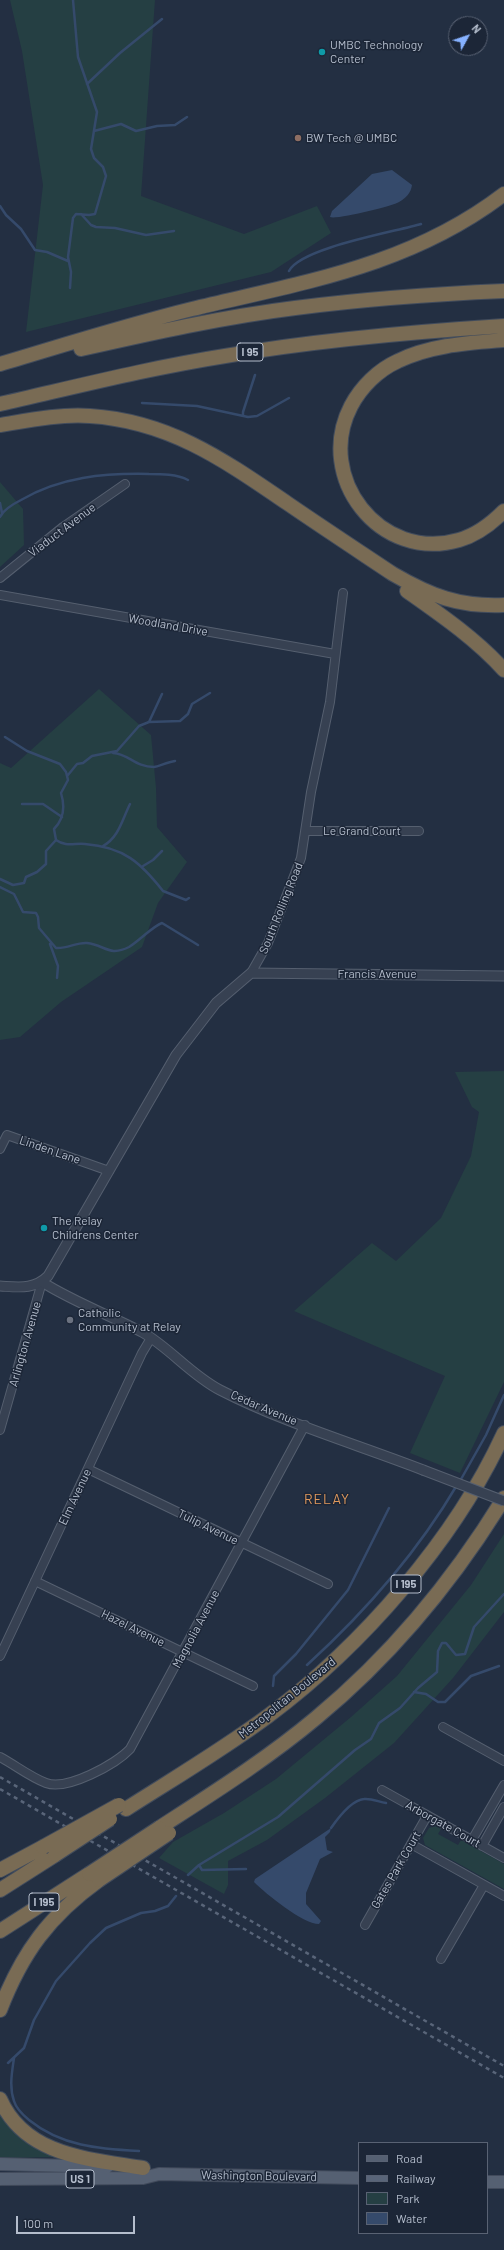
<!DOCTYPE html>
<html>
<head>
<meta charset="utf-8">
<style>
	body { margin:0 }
	#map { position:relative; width:504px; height:2250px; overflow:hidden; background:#232f42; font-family:Barlow,sans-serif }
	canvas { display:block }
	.legend { position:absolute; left:358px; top:2142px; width:130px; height:92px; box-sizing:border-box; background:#1c2637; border:1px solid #596273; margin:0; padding:5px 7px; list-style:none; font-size:12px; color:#b4bdcc }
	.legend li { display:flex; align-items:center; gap:8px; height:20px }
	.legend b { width:20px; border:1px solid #596273 }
	.north { position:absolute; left:448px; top:16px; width:40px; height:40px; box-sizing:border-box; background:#1c2637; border:1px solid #596273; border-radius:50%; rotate:50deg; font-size:11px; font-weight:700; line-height:16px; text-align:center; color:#b4bdcc }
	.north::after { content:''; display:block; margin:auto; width:14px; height:18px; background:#86b1ff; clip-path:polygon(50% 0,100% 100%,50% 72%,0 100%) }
	.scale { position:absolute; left:16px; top:2216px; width:119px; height:18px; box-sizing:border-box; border:2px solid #b4bdcc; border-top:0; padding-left:5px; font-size:12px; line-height:14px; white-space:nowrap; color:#b4bdcc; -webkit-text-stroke:3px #1c2637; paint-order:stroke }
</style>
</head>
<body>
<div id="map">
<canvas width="504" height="2250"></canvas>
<ul class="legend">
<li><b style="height:5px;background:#556072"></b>Road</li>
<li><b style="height:5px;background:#596579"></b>Railway</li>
<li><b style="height:11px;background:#253f43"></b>Park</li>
<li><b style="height:11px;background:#354a6b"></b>Water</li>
</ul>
<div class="north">N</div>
<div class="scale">100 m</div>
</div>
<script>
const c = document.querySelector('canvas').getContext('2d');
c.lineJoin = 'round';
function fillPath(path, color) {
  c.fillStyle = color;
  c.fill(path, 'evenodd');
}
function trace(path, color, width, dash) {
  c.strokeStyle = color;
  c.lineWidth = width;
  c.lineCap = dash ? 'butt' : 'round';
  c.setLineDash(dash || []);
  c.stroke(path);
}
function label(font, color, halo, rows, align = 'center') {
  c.font = font + ' Barlow,sans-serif';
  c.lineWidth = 3;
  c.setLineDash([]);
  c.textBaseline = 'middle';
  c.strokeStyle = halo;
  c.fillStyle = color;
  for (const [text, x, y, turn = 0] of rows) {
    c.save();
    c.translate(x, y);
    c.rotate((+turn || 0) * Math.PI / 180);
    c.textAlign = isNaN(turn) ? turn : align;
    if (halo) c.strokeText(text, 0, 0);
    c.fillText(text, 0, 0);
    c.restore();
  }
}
fillPath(new Path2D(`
	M 10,0 L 155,0 L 141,196 L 244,234 L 317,206 L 331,233 L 271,272 L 26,332 L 43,185 L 22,51 Z
	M 0,482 L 23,509 L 24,545 L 0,567 Z
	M 99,689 L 151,735 L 156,788 L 157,827 L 187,862 L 158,903 L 142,947 L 61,1002 L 20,1037 L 0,1040 L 0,763 L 11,768 Z
	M 504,1071 L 504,1382 L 460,1473 L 410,1453 L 445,1376 L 294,1311 L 372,1243 L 396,1261 L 441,1218 L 471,1156 L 479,1112 L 472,1107 L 455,1072 Z
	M 504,1534 L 504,1612 L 453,1678 L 394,1743 L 325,1798 L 267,1840 L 228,1861 L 228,1885 L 224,1894 L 159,1858 L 173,1842 L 224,1813 L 276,1779 L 351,1717 L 397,1676 L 471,1585 Z
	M 436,1826 L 441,1829 L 438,1834 L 458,1845 L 461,1840 L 504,1864 L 504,1889 L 425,1845 L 423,1838 L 429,1828 Z
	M 0,2109 L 58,2157 L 0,2158 Z`), '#253f43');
fillPath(new Path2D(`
	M 392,170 L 412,185 C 411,193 406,198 399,202 C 393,206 336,220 330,217 L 332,211 L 372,174 Z
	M 331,1828 L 330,1832 L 325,1837 L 327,1850 L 333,1852 L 320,1859 L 306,1893 L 306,1904 L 321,1921 L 319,1924 C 303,1924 266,1894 254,1882 L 255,1879 Z`), '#354a6b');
trace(new Path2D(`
	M 87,84 L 120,53 L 162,19
	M 94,131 L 121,124 L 136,131 L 157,126 L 175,125 L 187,117
	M 0,206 L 6,215 L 21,229 L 35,250 L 47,252 L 68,261
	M 81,214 L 91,225 L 96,227 L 115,228 L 146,235 L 174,231
	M 289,271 C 300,248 394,232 421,224
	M 70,288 L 71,272 L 68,257 L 73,218 L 76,214 L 89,215 L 95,214 L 106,176 L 103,167 L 94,158 L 91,149 L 97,112 L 78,57 L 73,0
	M 142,403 L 197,406 L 248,417 L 257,416 L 289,398
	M 243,416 L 243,412 L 255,375
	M 0,503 L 2,513
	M 0,517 C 4,509 13,504 21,500 C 60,477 104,473 149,474 C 161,474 177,474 188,480
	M 149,722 L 162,694
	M 5,737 L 27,751 L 60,764 L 66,772 L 68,780 L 61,793 C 65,806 64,819 54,829 L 56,840 C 66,847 74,843 85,844 C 124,847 141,863 163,891 L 186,900 L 189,898
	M 113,753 C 129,754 135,767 154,767 C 158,767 167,762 175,761
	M 68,775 L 77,764 L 83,763 L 92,756 L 117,751 L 139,726 L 149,722 L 180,721 L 188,714 L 192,704 L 210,693
	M 22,804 L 43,804 L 62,817
	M 103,846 C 119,837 122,820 130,804
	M 143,866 L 153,860 L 162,851
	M 0,879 L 13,885 L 24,883 L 26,877 L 37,872 L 46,864 L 46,851 L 56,840
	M 0,887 L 14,894 L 23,912 L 36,913 L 38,917 L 39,928 L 56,948 C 67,949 77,942 87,943 C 105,945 109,957 129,947 C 139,941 153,926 162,923 L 198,945
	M 50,944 L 58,966 L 57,978
	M 460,1481 L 486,1435 L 504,1395
	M 307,1665 C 365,1612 417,1553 457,1485
	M 273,1686 L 274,1676 L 296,1654 L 348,1590 L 389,1508
	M 414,1692 L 426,1694 L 438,1702 L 445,1702 L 471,1676 L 499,1666
	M 331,1828 C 338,1818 351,1800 364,1799 C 371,1798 379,1802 386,1803
	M 199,1865 L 202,1870 L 246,1869
	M 188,1875 L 199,1865 L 278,1817 L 294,1803 L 355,1750 L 371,1739 L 379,1723 L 400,1708 L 418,1688 L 437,1672 L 438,1651 L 442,1643 L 446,1643 L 456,1655 L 465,1654 L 474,1627 L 504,1594
	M 14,2058 C 12,2072 9,2087 14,2101 C 16,2108 23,2115 29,2120 C 61,2146 99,2149 139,2151
	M 8,2063 L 24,2048 L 34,2020 L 56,1981 L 90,1943 L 106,1928 L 141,1913 L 155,1911 L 168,1906 L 176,1896`), '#354a6b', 2.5);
const minor = new Path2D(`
	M 0,578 L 63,527 L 125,484
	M 0,595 L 335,654
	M 306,831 L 419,831
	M 251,973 L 268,943 L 301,858 L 311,792 L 330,702 L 343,593
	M 0,1149 L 7,1135 L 109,1171
	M 0,1430 L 42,1282
	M 88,1469 L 328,1584
	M 35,1581 L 253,1686
	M 0,1656 L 142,1353 L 151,1338
	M 443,1727 L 504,1761
	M 0,1757 C 15,1765 30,1777 46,1783 C 67,1791 116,1764 130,1749 L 305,1425
	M 382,1790 L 504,1858
	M 472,1840 L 504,1785
	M 411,1844 L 504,1896
	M 482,1846 L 504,1807
	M 365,1925 L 427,1816
	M 441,1959 L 484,1885`);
const tertiary = new Path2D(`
	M 42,1282 C 74,1302 109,1315 142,1332 C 170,1348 191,1375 220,1390 C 284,1423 356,1444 423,1470
	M 0,1286 C 18,1287 34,1290 48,1276 L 176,1055 L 216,1003 L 251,973 L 504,976`);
const primary = new Path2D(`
	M 0,2164 L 107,2167
	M 0,2179 L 143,2178 L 159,2174 L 359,2178
	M 487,2182 L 504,2182`);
const motorway = new Path2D(`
	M 504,340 C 468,343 431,345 398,361 C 378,370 361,387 351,406 C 314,477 380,563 459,540 C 477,535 491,524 504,511
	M 81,349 C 152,333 223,317 295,308 C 365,299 434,294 504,291
	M 0,364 C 64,345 127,325 192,309 C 304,282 410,266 504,194
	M 0,404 C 75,387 149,368 225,356 C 317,340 410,332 504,326
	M 0,425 C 30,420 60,414 90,416 C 169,421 224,460 287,503 C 322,527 357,550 393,574 C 431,596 459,607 504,605
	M 407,591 C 441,615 476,639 504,670
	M 126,1809 C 173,1779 222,1750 268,1716 C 362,1646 455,1540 504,1433
	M 159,1828 C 213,1793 267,1759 316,1718 C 391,1656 453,1581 504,1498
	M 0,1870 L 43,1847
	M 0,1890 L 55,1855
	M 0,1931 L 89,1874
	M 0,2010 C 22,1953 49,1916 99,1880
	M 0,2099 C 25,2156 89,2159 143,2168`);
trace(minor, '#555f6f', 10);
trace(tertiary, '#555f6f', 11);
trace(primary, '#414a5b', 14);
trace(motorway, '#424c5c', 16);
trace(minor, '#374152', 8);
trace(tertiary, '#374152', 9);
trace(primary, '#556072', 12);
trace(motorway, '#796b54', 14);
trace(new Path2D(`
	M 0,1777 L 504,2066
	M 0,1789 L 504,2078`), '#596579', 2.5, [4, 4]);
const tertiaryBridge = new Path2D(`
	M 423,1470 L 504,1501`);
const motorwayBridge = new Path2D(`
	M 43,1847 L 119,1805
	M 55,1855 L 110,1819
	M 89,1874 L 159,1828
	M 99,1880 L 169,1833`);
trace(tertiaryBridge, '#555f6f', 11, []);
trace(motorwayBridge, '#424c5c', 16, []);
trace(tertiaryBridge, '#374152', 9);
trace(motorwayBridge, '#796b54', 14);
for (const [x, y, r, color] of [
	[322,52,4,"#0f9aa8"],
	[298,138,4,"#8d6e63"],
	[44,1228,4,"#0f9aa8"],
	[70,1320,4,"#6b7280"]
]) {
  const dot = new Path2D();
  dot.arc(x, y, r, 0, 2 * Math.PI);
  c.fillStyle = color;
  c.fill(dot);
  trace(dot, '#1c2637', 1.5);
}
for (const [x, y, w] of [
	[250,352,26],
	[406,1584,30],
	[44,1902,30],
	[80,2179,28]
]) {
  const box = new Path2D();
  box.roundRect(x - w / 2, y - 9, w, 18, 3);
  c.fillStyle = '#1c2637';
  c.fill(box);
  trace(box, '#b4bdcc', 1);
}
label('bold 11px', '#b4bdcc', null, [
	["I 95",250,352],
	["I 195",406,1584],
	["I 195",44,1902],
	["US 1",80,2179]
]);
label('12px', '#b4bdcc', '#1c2637', [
	["UMBC Technology",330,45],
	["Center",330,59],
	["BW Tech @ UMBC",306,138],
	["The Relay",52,1221],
	["Childrens Center",52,1235],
	["Catholic",78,1313],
	["Community at Relay",78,1327]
], 'left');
label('12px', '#b4bdcc', '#1c2637', [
	["Viaduct Avenue",62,530,-37],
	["Woodland Drive",168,625,10],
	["Le Grand Court",362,831],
	["South Rolling Road",281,908,-68],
	["Francis Avenue",377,974],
	["Linden Lane",50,1150,19],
	["Arlington Avenue",25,1344,-74],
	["Cedar Avenue",264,1408,23],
	["Elm Avenue",75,1497,-65],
	["Tulip Avenue",208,1527,26],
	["Hazel Avenue",133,1628,26],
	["Magnolia Avenue",196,1629,-62],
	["Metropolitan Boulevard",287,1698,-39],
	["Arborgate Court",443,1824,29],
	["Gates Park Court",396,1870,-60],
	["Washington Boulevard",259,2176,1]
]);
c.letterSpacing = '1px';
label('14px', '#e0995c', '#1c2637', [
	["RELAY",327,1499]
]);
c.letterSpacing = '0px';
</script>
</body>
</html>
